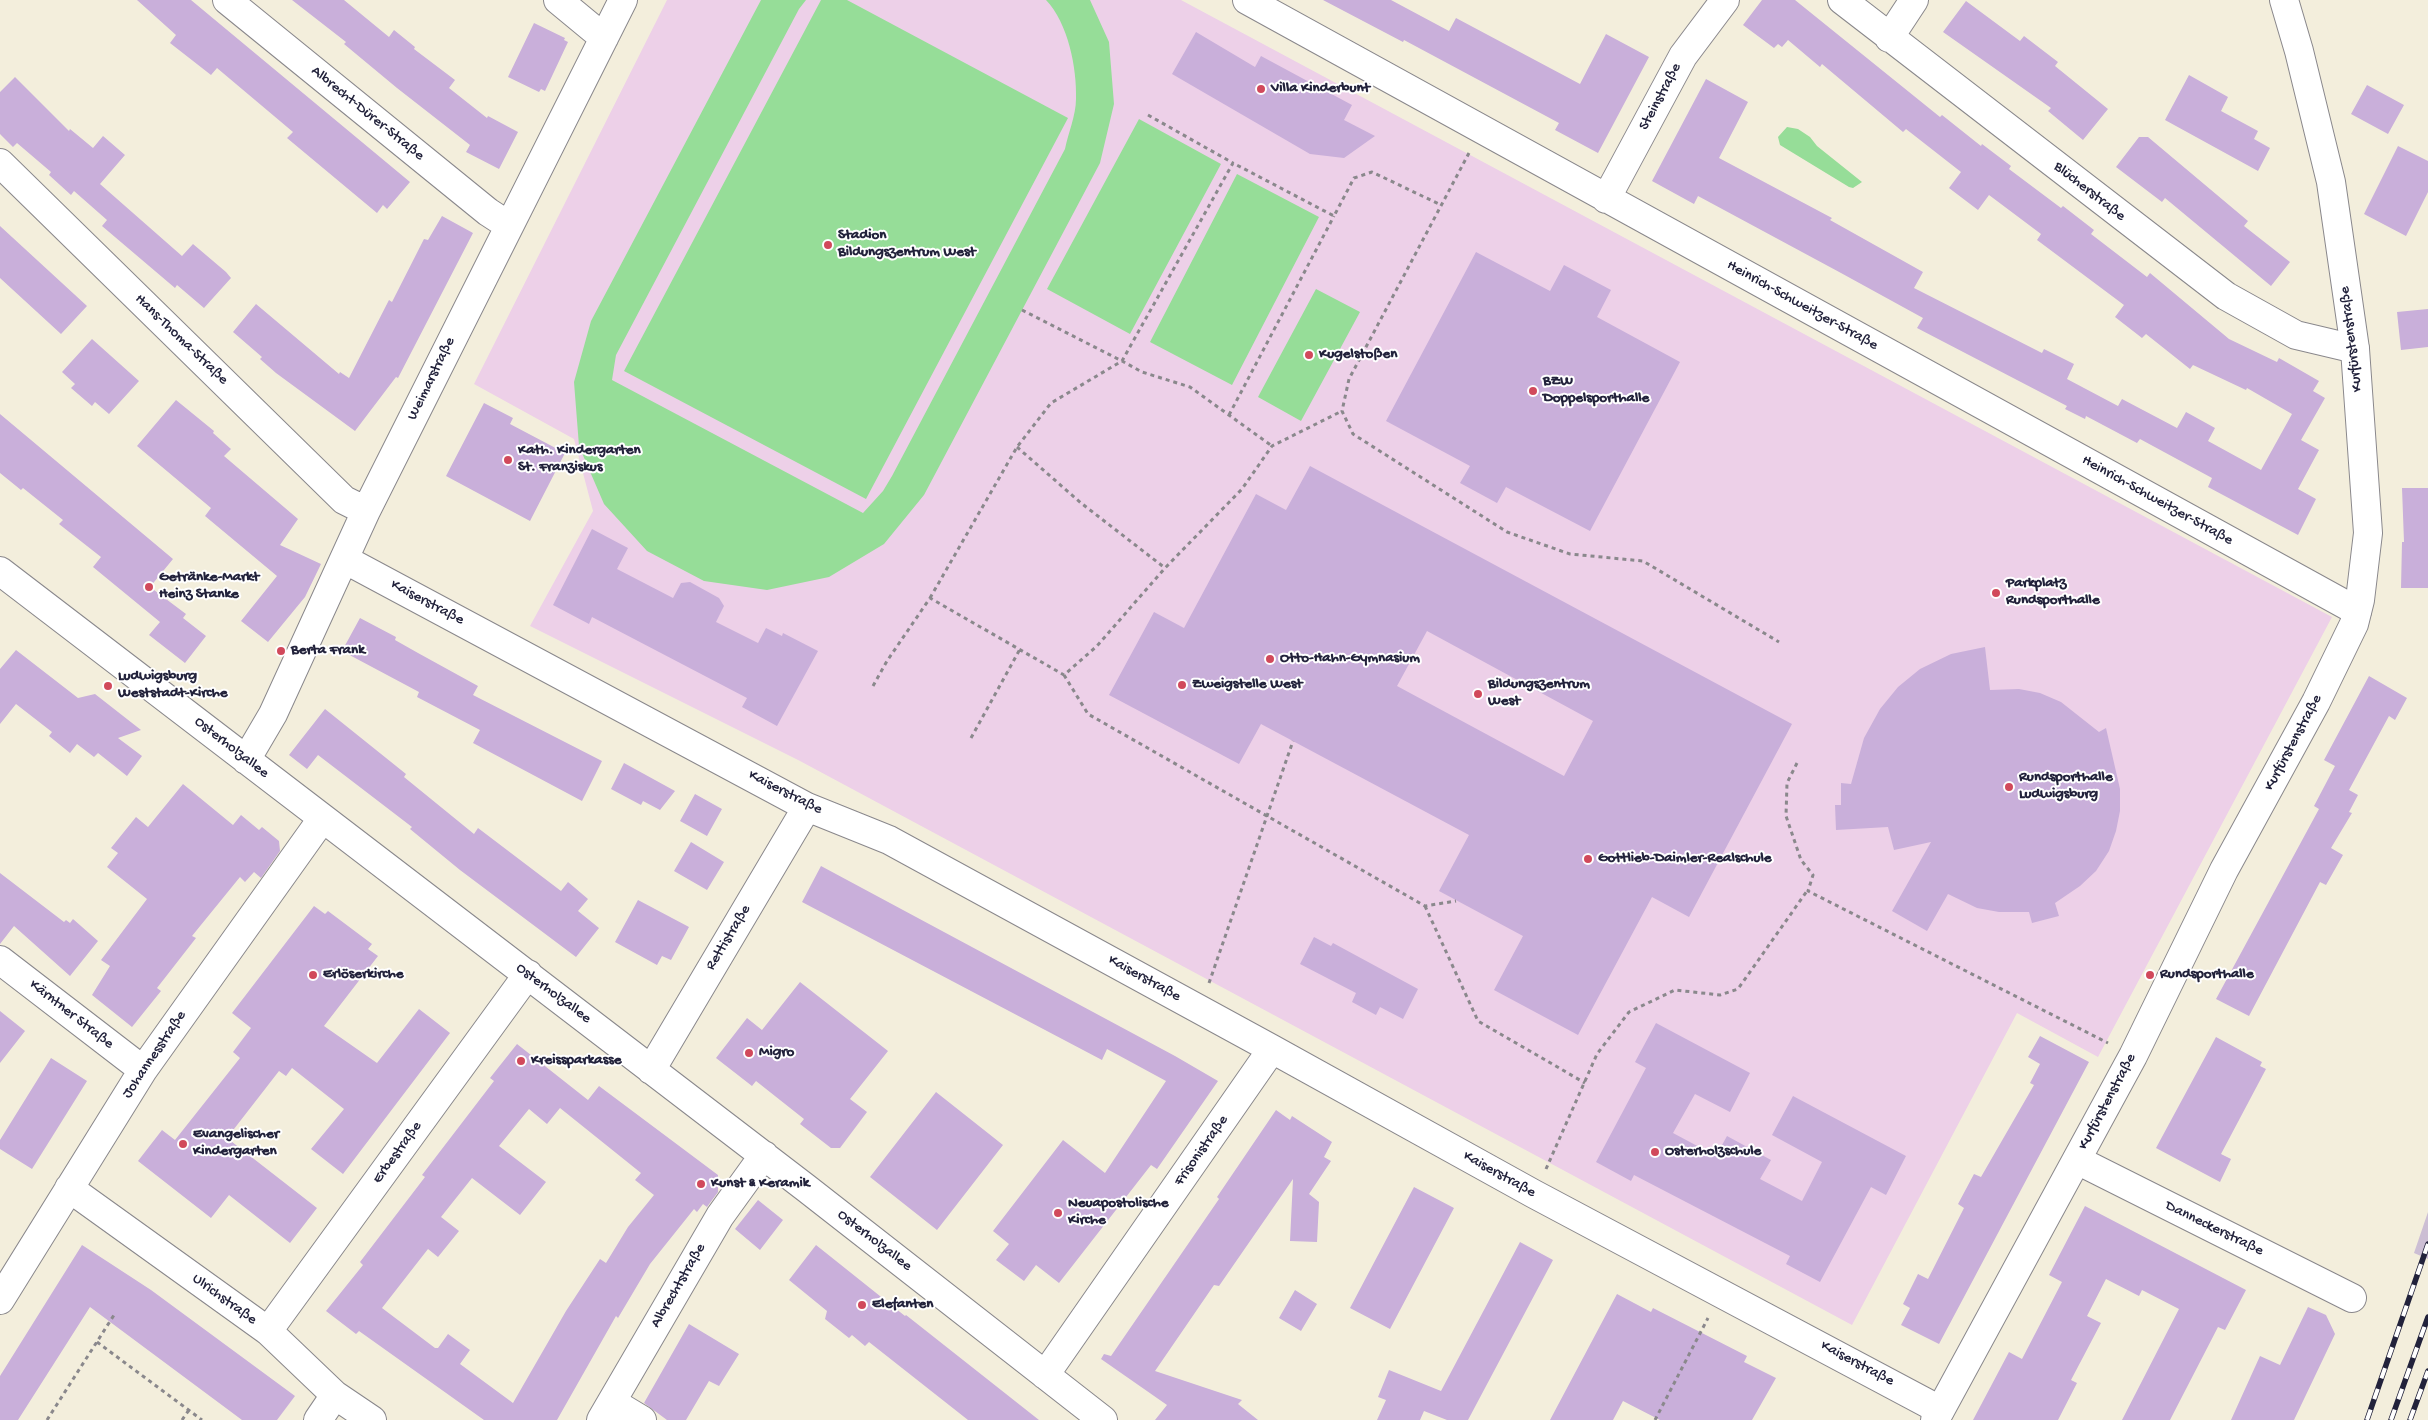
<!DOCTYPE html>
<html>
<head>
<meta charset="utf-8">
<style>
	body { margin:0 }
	canvas { display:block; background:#f3eedc }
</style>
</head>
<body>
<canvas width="2428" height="1420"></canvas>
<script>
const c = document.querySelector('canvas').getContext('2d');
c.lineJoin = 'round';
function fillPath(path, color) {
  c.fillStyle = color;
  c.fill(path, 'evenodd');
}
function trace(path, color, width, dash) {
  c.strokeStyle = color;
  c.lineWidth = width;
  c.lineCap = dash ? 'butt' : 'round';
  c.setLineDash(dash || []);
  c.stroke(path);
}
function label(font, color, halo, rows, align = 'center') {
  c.font = font + ' "Gochi Hand",sans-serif';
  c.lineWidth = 4;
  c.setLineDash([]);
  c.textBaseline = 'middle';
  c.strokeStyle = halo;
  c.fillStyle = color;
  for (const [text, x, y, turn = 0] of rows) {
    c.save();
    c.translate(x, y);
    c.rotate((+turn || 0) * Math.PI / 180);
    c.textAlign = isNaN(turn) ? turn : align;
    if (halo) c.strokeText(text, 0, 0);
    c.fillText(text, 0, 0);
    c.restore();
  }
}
fillPath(new Path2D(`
	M 667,0 L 1181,0 L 2332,617 L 2098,1057 L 2017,1013 L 1852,1325 L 800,761 L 530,626 L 593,511 L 574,439 L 474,384 Z`), '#edd0e8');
fillPath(new Path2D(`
	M 2428,1212 L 2428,1259 L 2414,1253 Z`), '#ccbed4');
fillPath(new Path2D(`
	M 761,0 L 806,0 L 799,9 L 616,355 L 612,380 L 863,513 L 883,491 L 892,476 L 1065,149 C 1068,134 1076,115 1076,99 C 1077,68 1068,23 1046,0 L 1090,0 L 1109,42 L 1114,104 L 1100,163 L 924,495 L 884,544 L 829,577 L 767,590 L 704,581 L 647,551 L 604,504 L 579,446 L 574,382 L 591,321 Z
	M 821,0 L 847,0 L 1068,118 L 866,499 L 624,371 Z
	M 1139,119 L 1221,164 L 1130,334 L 1047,289 Z
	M 1787,127 L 1798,129 L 1810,137 L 1817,146 L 1862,182 L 1853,188 L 1849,187 L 1780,145 L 1778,137 Z
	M 1237,174 L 1319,217 L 1232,385 L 1150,342 Z
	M 1316,289 L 1360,312 L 1301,421 L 1258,397 Z`), '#96dd98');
fillPath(new Path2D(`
	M 137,0 L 191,0 L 410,182 L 387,209 L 383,205 L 377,213 L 287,138 L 293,132 L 217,68 L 211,75 L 170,43 L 176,35 Z
	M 292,0 L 344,0 L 389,37 L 394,30 L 415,47 L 414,49 L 455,80 L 449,88 L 487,118 L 488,116 L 518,132 L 499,169 L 466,152 L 470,145 L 397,88 L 344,44 L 346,42 Z
	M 1323,0 L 1391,0 L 1449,31 L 1456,18 L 1580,84 L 1606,34 L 1649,57 L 1598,153 L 1555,130 L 1559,123 L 1404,40 L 1403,42 Z
	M 1762,0 L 1795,0 L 1940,117 L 1942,115 L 1981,146 L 1982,144 L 2011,166 L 2009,169 L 2061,208 L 2063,206 L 2094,230 L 2091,234 L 2147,277 L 2150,273 L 2229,339 L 2277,362 L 2279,358 L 2319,381 L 2313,391 L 2325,398 L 2301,440 L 2319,450 L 2298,489 L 2316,499 L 2298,535 L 2208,487 L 2212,478 L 2140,439 L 2137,443 L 2086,416 L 2085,419 L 2065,409 L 2067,406 L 1917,328 L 1923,318 L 1841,273 L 1698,196 L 1694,204 L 1652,181 L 1706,79 L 1748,102 L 1719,158 L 1832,218 L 1830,220 L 1923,272 L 1914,288 L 2042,353 L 2044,349 L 2074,364 L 2067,379 L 2118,406 L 2122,399 L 2177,428 L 2186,412 L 2215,428 L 2208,441 L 2261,470 L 2292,414 L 2247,388 L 2246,390 L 2193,365 L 2190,369 L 2146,334 L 2142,338 L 2115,317 L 2124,305 L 2037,240 L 2041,234 L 1989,195 L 1978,210 L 1949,188 L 1961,172 L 1906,129 L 1903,132 L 1822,64 L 1820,67 L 1788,40 L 1782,47 L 1778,44 L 1774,48 L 1743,25 Z
	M 1966,1 L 2020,41 L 2024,36 L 2058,62 L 2055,66 L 2108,109 L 2083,140 L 2048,111 L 2051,108 L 1943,32 Z
	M 534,23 L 565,38 L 564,40 L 568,42 L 545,91 L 541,89 L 539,92 L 508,77 Z
	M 1196,32 L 1255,67 L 1261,56 L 1352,105 L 1344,120 L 1375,136 L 1344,158 L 1310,154 L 1172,74 Z
	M 2189,75 L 2228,97 L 2221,111 L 2258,131 L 2254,139 L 2270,148 L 2258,171 L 2165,120 Z
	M 15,77 L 69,131 L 70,129 L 93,148 L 103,136 L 125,155 L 100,184 L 182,256 L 193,244 L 226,272 L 231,278 L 204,308 L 177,285 L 175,288 L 102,226 L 107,220 L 74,191 L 71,195 L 49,175 L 51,172 L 17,143 L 13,147 L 0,134 L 0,92 Z
	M 2367,85 L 2404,105 L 2388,134 L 2351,114 Z
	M 2139,137 L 2148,137 L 2248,221 L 2244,226 L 2290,262 L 2271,286 L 2165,198 L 2162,202 L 2116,167 Z
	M 2398,146 L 2428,161 L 2428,192 L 2406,236 L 2364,214 Z
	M 442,216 L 473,233 L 398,378 L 396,377 L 355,431 L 276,373 L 260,359 L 262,357 L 233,332 L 256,304 L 339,374 L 340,372 L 349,378 L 389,300 L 392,302 L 424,239 L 428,240 Z
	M 0,226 L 87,306 L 61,334 L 0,278 Z
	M 1476,252 L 1550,291 L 1564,265 L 1611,290 L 1597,317 L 1680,362 L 1590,531 L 1506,487 L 1497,503 L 1460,483 L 1470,466 L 1386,421 Z
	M 2428,309 L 2428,347 L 2401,350 L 2397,312 Z
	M 92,339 L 139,381 L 109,414 L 95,402 L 92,406 L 71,388 L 75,384 L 62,372 Z
	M 176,400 L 214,431 L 213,433 L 231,449 L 224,456 L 298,519 L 280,545 L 321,564 L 305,597 L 268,642 L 241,621 L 277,576 L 205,516 L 211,508 L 137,446 Z
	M 484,403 L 513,418 L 510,424 L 565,453 L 530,521 L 446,476 Z
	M 0,414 L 173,559 L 150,587 L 186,614 L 183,618 L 206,636 L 185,663 L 149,635 L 160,622 L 93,567 L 101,557 L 59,524 L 63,520 L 23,488 L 21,490 L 0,473 Z
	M 1310,466 L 1792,724 L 1689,917 L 1652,897 L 1578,1035 L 1494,990 L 1523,936 L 1439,891 L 1469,835 L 1261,724 L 1239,764 L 1109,695 L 1154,612 L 1184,628 L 1256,494 L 1286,510 ZM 1427,631 L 1593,721 L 1564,776 L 1397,686 Z
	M 2402,488 L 2428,488 L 2428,588 L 2401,588 L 2402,542 L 2404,542 Z
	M 592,529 L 628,548 L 617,569 L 673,598 L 681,583 L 690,582 L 719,598 L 724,606 L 716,622 L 758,643 L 766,628 L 782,636 L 783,633 L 818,651 L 777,726 L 742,707 L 747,698 L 592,617 L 589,624 L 553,605 Z
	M 360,618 L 396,637 L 395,640 L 418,653 L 478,686 L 473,695 L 602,761 L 582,801 L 473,743 L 480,730 L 417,697 L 419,692 L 342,651 Z
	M 1985,647 L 1990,690 L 2019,689 L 2040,693 L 2061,702 L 2099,732 L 2106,728 L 2120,789 L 2120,811 L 2116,831 L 2109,851 L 2096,871 L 2080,886 L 2055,903 L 2059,916 L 2032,923 L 2029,912 L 1999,912 L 1977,908 L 1948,894 L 1927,931 L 1892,911 L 1931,842 L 1894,850 L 1888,827 L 1836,830 L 1835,805 L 1841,805 L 1841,783 L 1851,784 L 1864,738 L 1880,709 L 1898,687 L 1920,669 L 1951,654 Z
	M 16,650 L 78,698 L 95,694 L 141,730 L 118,738 L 142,756 L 127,776 L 98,753 L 94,757 L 77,744 L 70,753 L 49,736 L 52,732 L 16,704 L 0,724 L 0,669 Z
	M 2369,676 L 2407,698 L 2395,720 L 2389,716 L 2349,790 L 2358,795 L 2349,812 L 2352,813 L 2331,848 L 2343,855 L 2326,885 L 2320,882 L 2249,1016 L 2216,999 L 2319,809 L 2314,806 L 2335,766 L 2324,760 Z
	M 325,709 L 406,774 L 404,777 L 474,834 L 478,828 L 561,891 L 568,882 L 588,899 L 578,911 L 599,928 L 576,957 L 460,870 L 410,829 L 412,827 L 318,755 L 307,769 L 289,755 Z
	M 624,763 L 675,791 L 660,810 L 643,801 L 641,805 L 611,789 Z
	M 183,784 L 233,825 L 241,815 L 259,830 L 262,827 L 279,841 L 280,851 L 261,878 L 254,872 L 245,882 L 240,877 L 192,936 L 196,938 L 157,988 L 161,991 L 132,1027 L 92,995 L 110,966 L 101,960 L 147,899 L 107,867 L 118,853 L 111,848 L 136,817 L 148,827 Z
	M 695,794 L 722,809 L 707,836 L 680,821 Z
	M 691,842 L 724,862 L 707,890 L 674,871 Z
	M 821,866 L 1175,1056 L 1218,1081 L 1157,1169 L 1151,1165 L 1059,1283 L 1036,1265 L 1024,1281 L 996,1260 L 1009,1244 L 993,1231 L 1063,1140 L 1105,1173 L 1166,1081 L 1107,1049 L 1102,1060 L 802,902 Z
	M 0,873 L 64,922 L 66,920 L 70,923 L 73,919 L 98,941 L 70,976 L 14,926 L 0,944 Z
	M 638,900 L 689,927 L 671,960 L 662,956 L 657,965 L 615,942 Z
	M 314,906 L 325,914 L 328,911 L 372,944 L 368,949 L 378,956 L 324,1026 L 377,1063 L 419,1009 L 450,1033 L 343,1174 L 311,1149 L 344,1109 L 292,1068 L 286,1076 L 279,1071 L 227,1138 L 317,1208 L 290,1243 L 229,1195 L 211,1218 L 138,1161 L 162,1130 L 175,1140 L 240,1058 L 233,1052 L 251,1028 L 232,1013 Z
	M 1314,937 L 1331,946 L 1333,943 L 1418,989 L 1403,1019 L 1380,1007 L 1376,1015 L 1352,1002 L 1356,993 L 1300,964 Z
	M 800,982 L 888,1051 L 850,1099 L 867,1112 L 840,1148 L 831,1148 L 800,1124 L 804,1119 L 756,1081 L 752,1086 L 716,1058 L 747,1018 L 762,1030 Z
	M 0,1011 L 25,1031 L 0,1063 Z
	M 1656,1023 L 1750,1073 L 1730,1112 L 1695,1094 L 1673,1133 L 1716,1156 L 1727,1136 L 1771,1160 L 1760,1179 L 1802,1201 L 1822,1162 L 1772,1135 L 1793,1096 L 1906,1156 L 1886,1195 L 1871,1187 L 1820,1282 L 1786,1264 L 1790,1256 L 1634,1175 L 1631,1181 L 1596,1162 L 1646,1068 L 1635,1062 Z
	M 2040,1036 L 2089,1062 L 1939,1344 L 1901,1325 L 1910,1308 L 1903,1304 L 1918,1274 L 1928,1279 L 1964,1208 L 1958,1204 L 1974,1174 L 1981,1177 L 2034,1085 L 2030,1083 L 2040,1064 L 2028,1057 Z
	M 2216,1037 L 2262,1062 L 2260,1066 L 2266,1069 L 2221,1154 L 2231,1159 L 2220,1182 L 2156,1148 Z
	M 517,1044 L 588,1100 L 599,1086 L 718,1175 L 718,1192 L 707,1207 L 703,1204 L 697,1212 L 694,1209 L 650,1264 L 618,1318 L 616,1316 L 557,1420 L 484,1420 L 359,1331 L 356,1334 L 326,1311 L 363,1265 L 360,1262 L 425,1177 L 422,1175 L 494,1081 L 490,1078 ZM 560,1108 L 641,1173 L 635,1180 L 654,1195 L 628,1227 L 606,1263 L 600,1259 L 566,1311 L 513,1403 L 460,1364 L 470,1350 L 448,1334 L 438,1348 L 435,1348 L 382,1308 L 428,1249 L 438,1257 L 459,1231 L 441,1217 L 472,1178 L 520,1215 L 546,1182 L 499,1146 L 529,1109 L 547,1124 Z
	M 51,1058 L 87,1081 L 32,1169 L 0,1149 L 0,1140 Z
	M 936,1092 L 1003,1145 L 937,1230 L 870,1177 Z
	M 1276,1110 L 1290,1120 L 1292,1116 L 1332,1142 L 1324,1157 L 1331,1161 L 1309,1194 L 1319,1202 L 1317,1242 L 1290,1241 L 1293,1179 L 1219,1286 L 1214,1285 L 1155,1371 L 1242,1400 L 1238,1404 L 1258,1420 L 1155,1420 L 1167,1405 L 1101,1359 L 1104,1354 L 1111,1356 L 1219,1199 L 1217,1197 Z
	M 1414,1187 L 1454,1208 L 1390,1329 L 1350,1308 Z
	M 758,1200 L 783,1220 L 760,1250 L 735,1229 Z
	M 2085,1206 L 2246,1290 L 2225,1330 L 2218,1327 L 2170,1420 L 2122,1420 L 2179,1309 L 2142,1290 L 2139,1296 L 2106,1279 L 2087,1316 L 2101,1323 L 2071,1380 L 2077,1383 L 2058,1420 L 1973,1420 L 2009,1352 L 2022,1359 L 2062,1282 L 2049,1275 Z
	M 1520,1242 L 1553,1260 L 1468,1420 L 1447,1420 L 1424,1411 L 1420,1420 L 1377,1420 L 1386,1400 L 1378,1397 L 1389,1370 L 1441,1391 Z
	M 82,1245 L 151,1290 L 295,1396 L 277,1420 L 242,1420 L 90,1307 L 18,1420 L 0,1420 L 0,1376 Z
	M 816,1245 L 905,1316 L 906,1315 L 1039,1420 L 968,1420 L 869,1342 L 865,1346 L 852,1335 L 849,1338 L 825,1319 L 827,1311 L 789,1280 Z
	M 1295,1290 L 1317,1304 L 1301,1331 L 1279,1318 Z
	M 1617,1294 L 1651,1312 L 1653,1308 L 1747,1356 L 1744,1362 L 1776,1378 L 1752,1420 L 1660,1420 L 1623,1401 L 1613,1420 L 1550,1420 Z
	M 2308,1307 L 2326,1315 L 2335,1334 L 2294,1420 L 2231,1420 L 2260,1356 L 2280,1365 Z
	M 689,1324 L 739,1354 L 719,1386 L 709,1381 L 686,1420 L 667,1420 L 644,1403 Z`), '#c9afda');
const minor = new Path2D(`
	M 227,0 L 488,212 L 508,225
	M 558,0 L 604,38
	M 1247,0 L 2357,611
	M 1842,0 L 2226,296 L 2296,335 L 2355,349
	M 1889,38 L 1914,0
	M 0,163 L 344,500 L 366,511
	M 1606,199 L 1683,56 L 1725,0
	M 344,559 L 807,807 L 889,840 L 1272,1049 L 1534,1194 L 1940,1410
	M 0,571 L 806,1188 L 1103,1420
	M 246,760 L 273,714 L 366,511 L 623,0
	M 0,960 L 143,1070
	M 651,1070 L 807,807
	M 2077,1160 L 2352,1298
	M 69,1188 L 268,1331 L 335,1395 L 372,1420
	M 0,1300 L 143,1070 L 322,819
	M 268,1331 L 528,974
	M 1045,1375 L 1272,1049
	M 612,1402 L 642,1420
	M 318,1420 L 335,1395
	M 601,1420 L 720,1216 L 764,1155`);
const tertiary = new Path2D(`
	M 1935,1420 L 2133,1056 L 2224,870 L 2316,702 L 2354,624 L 2360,600 L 2368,533 L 2355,349 L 2331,182 L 2299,51 L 2284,0`);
trace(minor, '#8a888c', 30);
trace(tertiary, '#8a888c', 30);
trace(new Path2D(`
	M 1148,115 L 1233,163
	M 1469,153 L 1349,379 L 1342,411 L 1353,434 L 1507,532 L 1570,554 L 1643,561 L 1779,642
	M 1022,310 L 1122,361 L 1233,163 L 1334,216 L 1354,178 L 1372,172 L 1441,205
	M 1229,415 L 1334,216
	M 1017,447 L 1081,503 L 1165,568
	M 930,598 L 1017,447 L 1051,403 L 1122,361 L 1142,372 L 1190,387 L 1272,446
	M 1064,675 L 1088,714 L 1425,906 L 1456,901
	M 873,686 L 887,661 L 930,598 L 1064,675 L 1097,646 L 1165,568 L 1242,489 L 1272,446 L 1342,411
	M 971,738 L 1020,649
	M 1797,763 L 1787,783 L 1786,816 L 1801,860 L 1813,875 L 1808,891 L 2108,1043
	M 1425,906 L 1478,1021 L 1585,1083
	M 1209,983 L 1293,741
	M 1546,1169 L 1597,1054 L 1629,1012 L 1675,990 L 1720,995 L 1738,989 L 1807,891
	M 97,1342 L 202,1420
	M 47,1420 L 114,1315
	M 182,1420 L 189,1410
	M 1655,1420 L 1708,1318`), '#8a888c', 3, [4, 4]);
trace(minor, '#fff', 28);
trace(tertiary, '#fff', 28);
const rail = new Path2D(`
	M 2367,1420 L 2428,1244
	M 2391,1420 L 2428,1317
	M 2410,1420 L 2428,1371`);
trace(rail, '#22223b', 5.5);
trace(rail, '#fff', 4, [11]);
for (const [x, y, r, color] of [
	[1261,89,5,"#d1495b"],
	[828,245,5,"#d1495b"],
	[1309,355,5,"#d1495b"],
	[1533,391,5,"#d1495b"],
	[508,460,5,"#d1495b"],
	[149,587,5,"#d1495b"],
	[1996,593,5,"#d1495b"],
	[281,651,5,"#d1495b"],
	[1270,659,5,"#d1495b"],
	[1182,685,5,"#d1495b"],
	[108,686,5,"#d1495b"],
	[1478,694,5,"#d1495b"],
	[2009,787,5,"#d1495b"],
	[1588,859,5,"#d1495b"],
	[313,975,5,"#d1495b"],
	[2150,975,5,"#d1495b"],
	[749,1053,5,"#d1495b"],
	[521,1061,5,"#d1495b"],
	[183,1144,5,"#d1495b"],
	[1655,1152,5,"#d1495b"],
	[701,1184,5,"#d1495b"],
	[1058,1213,5,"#d1495b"],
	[862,1305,5,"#d1495b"]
]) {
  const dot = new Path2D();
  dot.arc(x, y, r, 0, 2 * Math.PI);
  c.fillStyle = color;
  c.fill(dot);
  trace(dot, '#fff', 2);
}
label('bold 15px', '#22223b', '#fff', [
	["Villa Kinderbunt",1271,89],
	["Stadion",838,236],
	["Bildungszentrum West",838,253],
	["Kugelstoßen",1319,355],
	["BZW",1543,382],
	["Doppelsporthalle",1543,399],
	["Kath. Kindergarten",518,451],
	["St. Franziskus",518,468],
	["Getränke-Markt",159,578],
	["Heinz Stanke",159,595],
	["Parkplatz",2006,584],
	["Rundsporthalle",2006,601],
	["Berta Frank",291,651],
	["Otto-Hahn-Gymnasium",1280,659],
	["Ludwigsburg",118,677],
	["Weststadt-Kirche",118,694],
	["Zweigstelle West",1192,685],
	["Bildungszentrum",1488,685],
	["West",1488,702],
	["Rundsporthalle",2019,778],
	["Ludwigsburg",2019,795],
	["Gottlieb-Daimler-Realschule",1598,859],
	["Erlöserkirche",323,975],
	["Rundsporthalle",2160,975],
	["Migro",759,1053],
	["Kreissparkasse",531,1061],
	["Evangelischer",193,1135],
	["Kindergarten",193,1152],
	["Osterholzschule",1665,1152],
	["Kunst & Keramik",711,1184],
	["Neuapostolische",1068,1204],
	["Kirche",1068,1221],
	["Elefanten",872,1305]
], 'left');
label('15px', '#22223b', '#fff', [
	["Steinstraße",1661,97,-62],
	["Albrecht-Dürer-Straße",367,114,39],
	["Blücherstraße",2089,192,38],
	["Heinrich-Schweitzer-Straße",1802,306,29],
	["Kurfürstenstraße",2352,339,-97],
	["Hans-Thoma-Straße",181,340,44],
	["Weimarstraße",432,379,-64],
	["Heinrich-Schweitzer-Straße",2157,501,29],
	["Kaiserstraße",427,603,28],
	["Kurfürstenstraße",2294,743,-62],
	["Osterholzallee",231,748,38],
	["Kaiserstraße",785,793,27],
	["Rettistraße",729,938,-59],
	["Kaiserstraße",1144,979,29],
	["Osterholzallee",553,994,37],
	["Kärntner Straße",71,1015,38],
	["Johannesstraße",155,1055,-56],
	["Kurfürstenstraße",2108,1102,-62],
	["Frisonistraße",1202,1151,-55],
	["Erbestraße",398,1153,-54],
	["Kaiserstraße",1499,1175,29],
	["Danneckerstraße",2214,1229,26],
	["Osterholzallee",874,1241,38],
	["Albrechtstraße",679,1286,-60],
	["Ulrichstraße",224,1300,36],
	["Kaiserstraße",1857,1364,28]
]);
</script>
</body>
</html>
